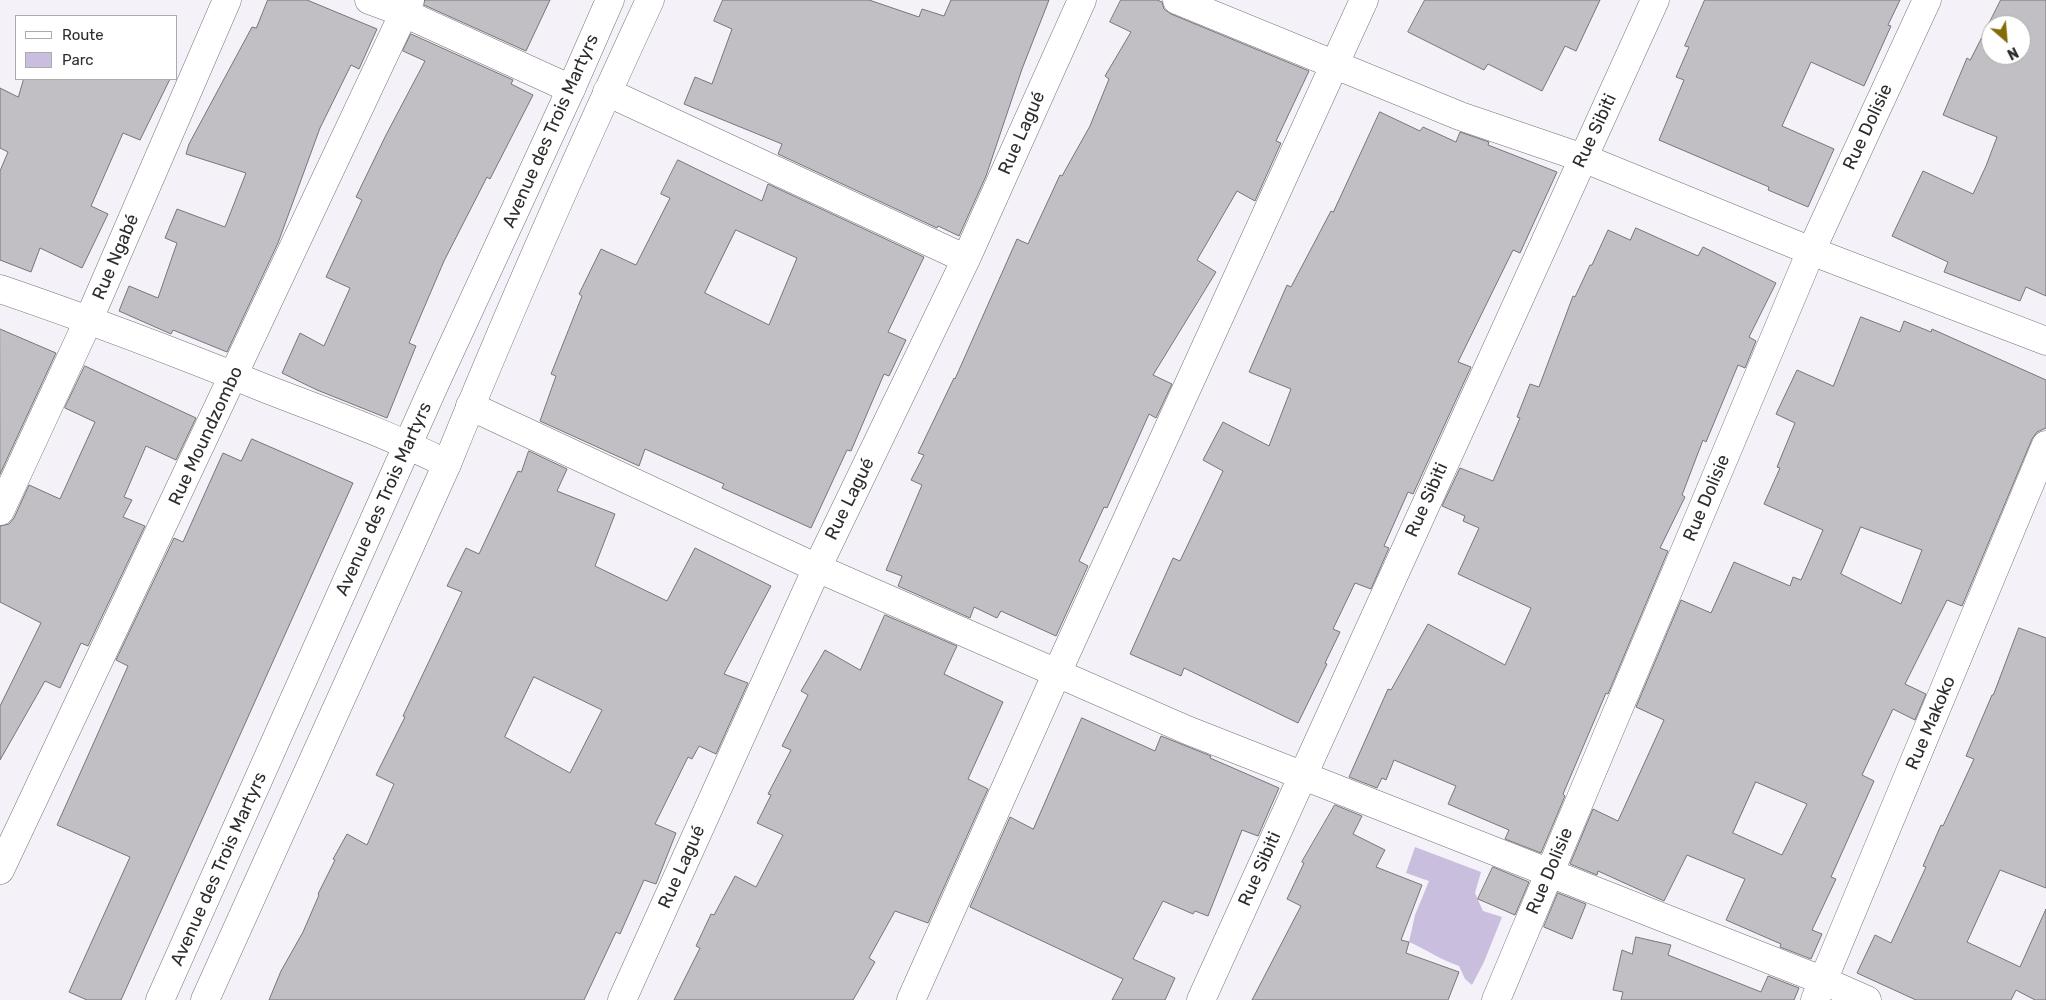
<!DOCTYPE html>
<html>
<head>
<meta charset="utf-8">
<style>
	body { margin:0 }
	#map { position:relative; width:2046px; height:1000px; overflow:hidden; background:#f4f2f8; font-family:Rubik,sans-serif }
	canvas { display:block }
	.legend { position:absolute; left:15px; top:15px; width:162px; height:65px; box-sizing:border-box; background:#fff; border:1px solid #ababab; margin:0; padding:6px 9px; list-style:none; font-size:15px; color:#2d2c2e }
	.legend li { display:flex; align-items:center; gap:10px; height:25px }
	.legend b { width:25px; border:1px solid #ababab }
	.north { position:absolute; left:1981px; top:15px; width:50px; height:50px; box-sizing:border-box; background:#fff; border:1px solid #ababab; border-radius:50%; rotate:153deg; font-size:14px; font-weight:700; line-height:20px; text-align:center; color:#2d2c2e }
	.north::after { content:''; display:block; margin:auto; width:18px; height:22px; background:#846c08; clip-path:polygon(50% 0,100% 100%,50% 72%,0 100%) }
</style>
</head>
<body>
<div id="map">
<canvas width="2046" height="1000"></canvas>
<ul class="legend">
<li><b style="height:6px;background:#fff"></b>Route</li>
<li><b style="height:14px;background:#c9bedd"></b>Parc</li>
</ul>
<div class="north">N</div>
</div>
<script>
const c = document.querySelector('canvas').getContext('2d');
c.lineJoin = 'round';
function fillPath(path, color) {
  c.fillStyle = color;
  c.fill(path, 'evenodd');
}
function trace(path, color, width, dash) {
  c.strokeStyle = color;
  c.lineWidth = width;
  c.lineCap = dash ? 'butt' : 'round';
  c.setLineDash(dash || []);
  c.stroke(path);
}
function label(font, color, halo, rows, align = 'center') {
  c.font = font + ' Rubik,sans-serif';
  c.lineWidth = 4.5;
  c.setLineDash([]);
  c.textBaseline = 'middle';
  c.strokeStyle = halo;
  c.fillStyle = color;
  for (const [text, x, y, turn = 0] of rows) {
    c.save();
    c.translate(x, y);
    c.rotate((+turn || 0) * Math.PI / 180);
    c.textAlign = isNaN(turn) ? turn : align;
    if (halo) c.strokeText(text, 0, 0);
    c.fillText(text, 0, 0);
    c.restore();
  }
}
fillPath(new Path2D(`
	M 1415,847 L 1481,872 L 1475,893 L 1483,911 L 1502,917 L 1484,962 L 1472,985 L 1465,979 L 1459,966 C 1441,960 1427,950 1409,942 L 1415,915 L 1429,881 L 1406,873 Z`), '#c9bedd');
const building = new Path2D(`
	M 268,0 L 307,0 L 377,29 L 359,69 L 351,65 L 320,128 L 278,243 L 227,352 L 173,330 L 171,334 L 119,311 L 129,286 L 158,298 L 177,243 L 165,238 L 177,209 L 225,227 L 246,173 L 186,154 L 189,144 L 252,27 L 256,28 Z
	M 425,0 L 550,0 L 526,51 L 424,5 Z
	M 723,0 L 869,0 L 919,17 L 922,9 L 944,16 L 951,0 L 1049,0 L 1022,69 L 986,176 L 959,236 L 938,226 L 937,228 L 778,154 L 782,144 L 684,104 L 695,77 L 712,84 L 732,29 L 714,21 Z
	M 1121,0 L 1157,0 L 1162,2 L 1164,9 L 1171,14 L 1309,71 L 1276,141 L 1281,143 L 1255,201 L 1237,191 L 1197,260 L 1216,272 L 1153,375 L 1172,384 L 1156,418 L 1149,414 L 1107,508 L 1104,507 L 1079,561 L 1088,566 L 1056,636 L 1001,611 L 997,618 L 974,607 L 970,618 L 898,586 L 902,576 L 886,570 L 922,485 L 911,480 L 924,455 L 918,453 L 954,378 L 955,379 L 1017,239 L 1028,244 L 1060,175 L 1062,176 L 1090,126 L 1109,79 L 1105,76 L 1131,32 L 1110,22 Z
	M 1425,0 L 1600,0 L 1576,51 L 1565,46 L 1542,91 L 1488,64 L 1484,70 L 1408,32 Z
	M 1705,0 L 1900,0 L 1888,25 L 1891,26 L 1864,86 L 1811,62 L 1782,126 L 1834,149 L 1808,207 L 1768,190 L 1769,187 L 1659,140 L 1684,80 L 1676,77 L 1689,47 L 1685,46 Z
	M 2001,0 L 2046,0 L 2046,296 L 2026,287 L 2020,301 L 1944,272 L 1948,262 L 1892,236 L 1923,171 L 1973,194 L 1986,166 L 1997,137 L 1943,115 L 1967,58 L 1970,60 ZM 1991,25 L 2021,25 L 2021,55 L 1991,55 Z
	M 411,34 L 513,80 L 511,84 L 533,95 L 490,179 L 487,177 L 444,261 L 409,343 L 416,346 L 387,418 L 317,390 L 282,373 L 300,333 L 324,346 L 350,288 L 326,277 L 362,200 L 356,197 L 386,135 L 425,61 L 403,51 Z
	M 24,79 L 170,79 L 140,140 L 123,133 L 91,206 L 108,214 L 82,268 L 40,248 L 31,272 L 0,260 L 0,171 L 8,152 L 0,148 L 0,88 L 18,97 Z
	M 1380,112 L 1420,131 L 1423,127 L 1456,142 L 1460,132 L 1489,142 L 1488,145 L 1557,172 L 1520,253 L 1513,250 L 1458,362 L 1471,367 L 1413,494 L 1408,492 L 1384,546 L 1389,548 L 1371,589 L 1355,583 L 1333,629 L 1340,632 L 1325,663 L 1327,664 L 1298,723 L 1184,668 L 1181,676 L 1130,654 L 1173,558 L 1180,561 L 1223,471 L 1203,460 L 1223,422 L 1269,446 L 1291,389 L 1249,372 L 1287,285 L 1291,287 L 1331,211 L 1333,212 Z
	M 678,160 L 762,201 L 768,184 L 924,257 L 888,332 L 906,340 L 889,376 L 884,374 L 851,451 L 847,450 L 811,528 L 722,488 L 724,484 L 645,449 L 639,466 L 540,421 L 556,376 L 551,374 L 582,296 L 579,294 L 601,249 L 636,265 L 670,198 L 661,194 ZM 736,230 L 797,258 L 769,325 L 705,293 Z
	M 1636,228 L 1698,256 L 1703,247 L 1776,283 L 1749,337 L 1756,341 L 1745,368 L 1738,365 L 1706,442 L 1703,440 L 1682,495 L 1685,497 L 1660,548 L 1668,551 L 1608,694 L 1606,693 L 1563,794 L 1565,796 L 1541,853 L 1505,839 L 1509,830 L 1448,804 L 1456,786 L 1394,760 L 1386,780 L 1382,778 L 1377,788 L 1349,777 L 1388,689 L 1391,690 L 1428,624 L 1505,665 L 1531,608 L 1458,574 L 1479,528 L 1463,521 L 1465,516 L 1442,506 L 1460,468 L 1493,481 L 1520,418 L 1517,417 L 1530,384 L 1539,387 L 1573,296 L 1575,297 L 1590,265 L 1592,265 L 1608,230 L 1630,240 Z
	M 1861,317 L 1900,332 L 1904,321 L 1931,332 L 1932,329 L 2046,380 L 2046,428 L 2037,432 L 2032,439 L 1962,606 L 1947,600 L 1905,684 L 1926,694 L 1915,720 L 1893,709 L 1862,775 L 1874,781 L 1831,877 L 1836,879 L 1812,930 L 1822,934 L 1811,959 L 1780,947 L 1781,944 L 1726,920 L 1745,879 L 1687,855 L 1664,901 L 1598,871 L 1597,875 L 1570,864 L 1593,809 L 1618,821 L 1664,720 L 1636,707 L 1681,600 L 1711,613 L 1734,562 L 1790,586 L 1793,577 L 1801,580 L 1823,530 L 1764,504 L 1780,468 L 1777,467 L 1795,423 L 1776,414 L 1797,370 L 1833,386 ZM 1861,527 L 1922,550 L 1901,604 L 1841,574 ZM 1756,782 L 1807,804 L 1782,855 L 1733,833 Z
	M 0,329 L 56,353 L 0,474 Z
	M 85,366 L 196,418 L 176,460 L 146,446 L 124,497 L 132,500 L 123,517 L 145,526 L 88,646 L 81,643 L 60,688 L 45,681 L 0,760 L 0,706 L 41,623 L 0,602 L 0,526 L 9,524 L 14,518 L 29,485 L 60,499 L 95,422 L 65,408 Z
	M 252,439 L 353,483 L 121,1000 L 87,1000 L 69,992 L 130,857 L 57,825 L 128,666 L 116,660 L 174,538 L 183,542 L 223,453 L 241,461 Z
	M 529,451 L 567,469 L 557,491 L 615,514 L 595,566 L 667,601 L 695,548 L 771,586 L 724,674 L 748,683 L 716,754 L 699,746 L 692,759 L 688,757 L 655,824 L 676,833 L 656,884 L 644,880 L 620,934 L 616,932 L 584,1000 L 269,1000 L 281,971 L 303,932 L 319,895 L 318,894 L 335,860 L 333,859 L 347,834 L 367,845 L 394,784 L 376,775 L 405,717 L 403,716 L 462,592 L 447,586 L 466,548 L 479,554 L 518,471 L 521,472 ZM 534,677 L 602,710 L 570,773 L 505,737 Z
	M 885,615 L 957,646 L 944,674 L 1003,702 L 968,779 L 988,789 L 928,923 L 895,911 L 869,958 L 875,962 L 853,1000 L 674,1000 L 700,948 L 696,946 L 711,914 L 714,915 L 735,876 L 756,887 L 783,835 L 757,823 L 771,795 L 768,794 L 791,750 L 782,746 L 808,695 L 801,691 L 825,650 L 860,670 Z
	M 2019,628 L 2046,638 L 2046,888 L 2000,870 L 1967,942 L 2020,967 L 2046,909 L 2046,1000 L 2035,1000 L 2016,990 L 2011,1000 L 1916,1000 L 1857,973 L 1875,935 L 1891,943 L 1926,867 L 1923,866 L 1941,825 L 1943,826 L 1974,759 L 1966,756 L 1992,695 L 1993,695 Z
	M 1082,718 L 1155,751 L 1161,736 L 1211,756 L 1210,758 L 1279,788 L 1258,836 L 1242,830 L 1208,916 L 1195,911 L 1193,914 L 1163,901 L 1133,959 L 1175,978 L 1165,1000 L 1112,1000 L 1123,979 L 970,907 L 1010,817 L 1033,829 Z
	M 1335,805 L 1362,816 L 1353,834 L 1385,850 L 1376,867 L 1422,885 L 1401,940 L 1409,942 L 1406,953 L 1459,972 L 1448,1000 L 1252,1000 L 1301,906 L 1287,899 L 1304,863 L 1302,862 Z
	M 1493,867 L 1529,882 L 1515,915 L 1478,899 Z
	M 1558,893 L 1586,904 L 1572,939 L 1544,927 Z
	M 1636,937 L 1671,945 L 1668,955 L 1761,992 L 1768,976 L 1799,988 L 1794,1000 L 1621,1000 L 1623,992 L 1613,990 L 1622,950 L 1632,954 Z`);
fillPath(building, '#c1bfc4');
trace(building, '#767579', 1);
const minor = new Path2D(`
	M 369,0 L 404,13 L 571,89
	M 1177,0 L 1460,116 L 1583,158 L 1811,251 L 2046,341
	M 607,92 L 966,259
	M 0,289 C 91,320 180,354 269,390 C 329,413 390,435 447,464
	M 470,406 L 817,568 L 1187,730 L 1824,981 L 1867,1000
	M 0,511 L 89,319 L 227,0
	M 0,870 L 410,0
	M 622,1000 L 817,568 L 966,259 L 1082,0
	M 911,1000 L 1056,675 L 1364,0
	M 1201,1000 L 1655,0
	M 1496,1000 L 1811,251 L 1927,0
	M 1815,1000 L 2046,445`);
const primary = new Path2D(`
	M 160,1000 L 433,388 L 571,89 L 610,0
	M 205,1000 L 447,464 C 510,308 579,153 650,0`);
trace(minor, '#747277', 29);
trace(primary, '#747277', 29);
trace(minor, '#fff', 28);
trace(primary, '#fff', 28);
label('18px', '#2d2c2e', '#fff', [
	["Rue Dolisie",1868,127,-65],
	["Avenue des Trois Martyrs",551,131,-66],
	["Rue Sibiti",1595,131,-65],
	["Rue Lagué",1022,133,-66],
	["Rue Ngabé",116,257,-67],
	["Rue Moundzombo",206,436,-65],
	["Rue Dolisie",1707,498,-67],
	["Avenue des Trois Martyrs",384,499,-66],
	["Rue Lagué",850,499,-64],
	["Rue Sibiti",1427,500,-66],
	["Rue Makoko",1931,723,-67],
	["Rue Lagué",682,867,-66],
	["Avenue des Trois Martyrs",219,869,-66],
	["Rue Sibiti",1260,869,-66],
	["Rue Dolisie",1550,871,-67]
]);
</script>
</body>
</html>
